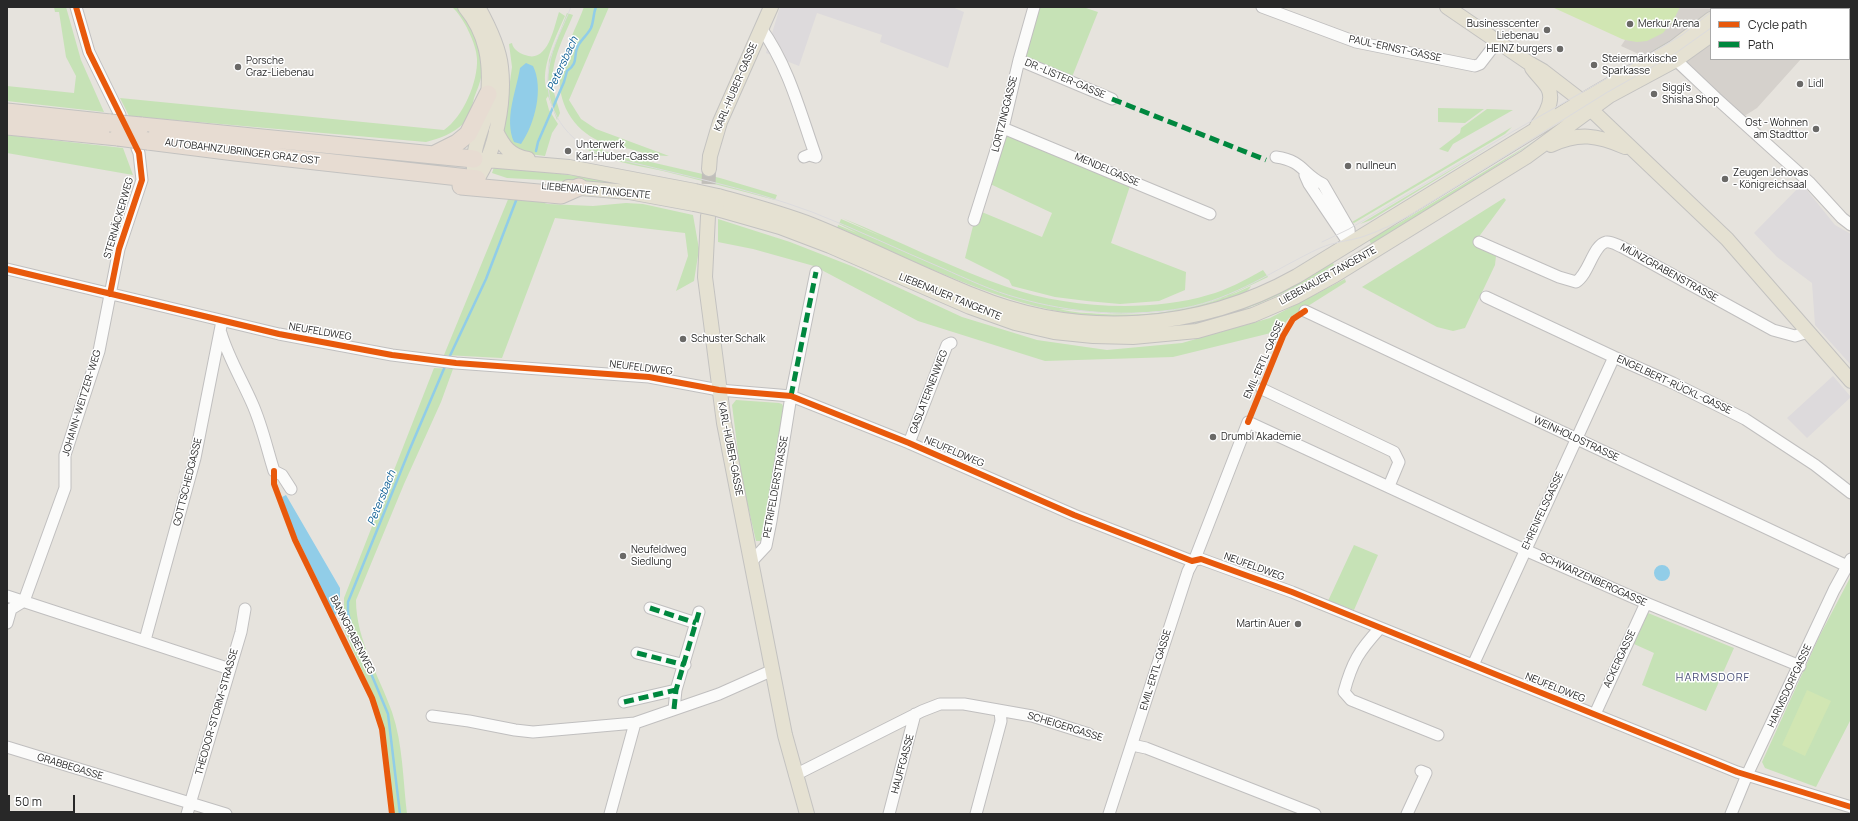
<!DOCTYPE html>
<html>
<head>
<meta charset="utf-8">
<style>
	body { margin:0 }
	#map { position:relative; width:1858px; height:821px; overflow:hidden; background:#e6e3dd; font-family:Manrope,sans-serif }
	canvas { display:block }
	.frame { position:absolute; inset:0; border:8px solid #282828; pointer-events:none }
	.legend { position:absolute; left:1710px; top:8px; width:140px; height:52px; box-sizing:border-box; background:#fff; border:1px solid #a9a9a9; margin:0; padding:5px 7px; list-style:none; font-size:12px; color:#282828 }
	.legend li { display:flex; align-items:center; gap:8px; height:20px }
	.legend b { width:20px; border:1px solid #a9a9a9 }
	.scale { position:absolute; left:8px; top:795px; width:67px; height:18px; box-sizing:border-box; border:2px solid #282828; border-top:0; padding-left:5px; font-size:12px; line-height:14px; white-space:nowrap; color:#282828; -webkit-text-stroke:3px #fff; paint-order:stroke }
</style>
</head>
<body>
<div id="map">
<canvas width="1858" height="821"></canvas>
<div class="frame"></div>
<ul class="legend">
<li><b style="height:5px;background:#e8590c"></b>Cycle path</li>
<li><b style="height:5px;background:#00873e"></b>Path</li>
</ul>
<div class="scale">50 m</div>
</div>
<script>
const c = document.querySelector('canvas').getContext('2d');
c.lineJoin = 'round';
function fillPath(path, color) {
  c.fillStyle = color;
  c.fill(path, 'evenodd');
}
function trace(path, color, width, dash) {
  c.strokeStyle = color;
  c.lineWidth = width;
  c.lineCap = dash ? 'butt' : 'round';
  c.setLineDash(dash || []);
  c.stroke(path);
}
function label(font, color, halo, rows, align = 'center') {
  c.font = font + ' Manrope,sans-serif';
  c.lineWidth = 3;
  c.setLineDash([]);
  c.textBaseline = 'middle';
  c.strokeStyle = halo;
  c.fillStyle = color;
  for (const [text, x, y, turn = 0] of rows) {
    c.save();
    c.translate(x, y);
    c.rotate((+turn || 0) * Math.PI / 180);
    c.textAlign = isNaN(turn) ? turn : align;
    if (halo) c.strokeText(text, 0, 0);
    c.fillText(text, 0, 0);
    c.restore();
  }
}
fillPath(new Path2D(`
	M 780,7 L 952,7 L 964,12 L 948,68 L 880,42 L 882,35 L 817,13 L 799,66 L 766,53 Z
	M 1802,184 L 1835,225 L 1851,234 L 1851,365 L 1815,325 L 1812,283 L 1777,257 L 1754,233 Z
	M 1833,376 L 1851,397 L 1807,438 L 1787,418 Z`), '#dddadc');
fillPath(new Path2D(`
	M 54,7 L 66,7 L 81,60 L 104,112 L 7,101 L 7,86 L 74,93 L 76,76 L 66,57 L 59,12 L 55,12 Z
	M 452,7 L 459,7 C 472,25 484,49 482,72 C 481,81 477,90 474,98 C 472,107 470,117 464,123 C 453,134 440,138 426,142 L 129,116 L 120,98 L 444,130 C 463,117 478,82 477,59 C 477,45 463,16 452,7 Z
	M 584,7 L 609,7 L 569,100 L 581,119 L 596,129 L 669,156 C 655,156 643,153 630,149 C 618,146 605,145 595,139 C 569,125 555,96 561,67 C 565,48 577,26 584,7 Z
	M 1038,7 L 1083,7 L 1098,12 L 1072,77 L 1028,61 L 1023,55 Z
	M 559,12 L 565,16 C 557,34 539,70 547,90 L 549,60 L 567,13 L 573,15 C 564,37 550,62 553,86 C 554,96 558,104 560,113 L 557,120 L 548,96 L 546,99 L 549,110 L 558,124 L 552,133 L 545,156 L 523,153 L 512,148 L 503,132 L 512,67 L 509,44 L 512,43 C 513,49 519,53 525,55 C 548,64 554,27 559,12 Z
	M 1438,108 L 1484,109 L 1465,123 L 1438,122 Z
	M 1487,109 L 1513,110 L 1453,144 L 1448,152 L 1439,149 L 1460,133 L 1461,128 Z
	M 1512,127 L 1505,134 L 1354,223 L 1352,222 Z
	M 1003,128 L 1132,180 L 1111,243 L 1186,272 L 1185,290 L 1159,301 L 1120,304 L 1087,301 L 1055,297 L 1012,286 L 1009,280 L 965,258 L 977,210 L 1042,237 L 1052,213 L 986,182 Z
	M 7,135 L 123,148 L 133,175 L 7,153 Z
	M 1540,138 L 1381,240 L 1371,244 L 1369,239 L 1374,235 L 1396,225 Z
	M 585,141 L 607,152 L 720,178 L 777,195 L 775,200 C 738,190 700,180 663,171 C 635,165 606,161 582,147 Z
	M 1494,144 L 1371,220 L 1360,224 Z
	M 494,167 C 588,176 685,188 775,217 C 853,242 923,284 999,310 C 1118,350 1228,325 1332,261 L 1334,265 C 1248,320 1145,345 1044,324 C 1019,319 995,311 971,302 L 802,229 L 734,208 L 635,188 L 583,182 L 507,178 L 492,173 Z
	M 509,197 L 530,199 L 548,204 L 593,206 L 626,203 L 643,204 L 693,215 L 699,249 L 694,281 L 676,291 L 688,256 L 685,233 L 555,218 L 502,358 L 444,355 Z
	M 1504,198 L 1506,200 L 1475,242 L 1475,245 L 1496,256 L 1495,265 L 1465,328 L 1453,331 L 1437,327 L 1362,287 Z
	M 842,218 C 898,240 951,268 1007,287 C 1066,308 1148,313 1208,295 C 1227,290 1245,280 1263,270 L 1268,277 L 1226,297 L 1196,306 L 1177,310 L 1120,314 L 1059,309 C 1073,313 1088,313 1102,314 C 1155,317 1204,309 1251,286 C 1246,297 1219,303 1206,307 C 1071,344 958,280 839,228 L 837,229 L 838,225 L 859,234 L 839,224 L 841,219 L 883,237 Z
	M 718,219 L 790,242 L 854,267 L 962,317 L 1037,340 L 1107,350 L 1182,343 L 1270,318 L 1345,279 L 1346,282 L 1289,318 L 1279,331 L 1173,357 L 1045,361 L 918,321 L 814,266 L 753,249 L 718,242 Z
	M 434,368 L 453,369 L 441,402 L 404,484 L 356,600 C 356,640 379,675 392,712 C 403,744 403,781 407,814 L 392,814 L 382,729 L 375,699 L 344,630 L 344,598 Z
	M 736,400 L 779,403 L 782,404 L 785,410 L 765,541 L 756,541 L 741,476 L 732,405 Z
	M 1354,545 L 1378,555 L 1354,610 L 1328,601 Z
	M 1851,576 L 1851,719 L 1816,787 L 1765,768 L 1762,762 L 1819,637 Z
	M 1648,613 L 1734,648 L 1706,711 L 1642,685 L 1654,653 L 1634,644 Z`), '#c6e2b6');
fillPath(new Path2D(`
	M 1552,7 L 1689,7 L 1673,39 L 1656,50 L 1622,39 Z
	M 1807,690 L 1831,701 L 1805,756 L 1782,745 Z`), '#d1e6b3');
fillPath(new Path2D(`
	M 1680,7 L 1841,7 L 1840,9 L 1711,9 L 1711,59 L 1801,59 L 1757,108 L 1735,122 L 1673,67 L 1666,43 L 1643,56 L 1621,46 L 1625,40 L 1637,42 L 1647,41 L 1663,33 L 1673,21 Z`), '#d5d1cc');
fillPath(new Path2D(`
	M 526,63 L 533,66 C 544,88 535,124 521,144 L 514,142 C 504,119 516,92 520,68 Z
	M 286,495 L 340,588 L 340,603 L 335,616 L 292,527 L 282,497 Z
	M1654 573a8 8 0 1 1 16 0a8 8 0 1 1-16 0Z`), '#91cde8');
trace(new Path2D(`
	M 536,151 L 538,142 L 564,82 L 567,71 C 580,62 572,55 579,44 C 583,38 588,34 591,28 C 594,21 593,14 596,7
	M 448,360 L 486,279 L 517,198
	M 400,814 L 388,714 L 352,628 L 348,613 L 348,602 L 409,451 L 446,364`), '#91cde8', 2.5);
trace(new Path2D(`
	M 708,205 L 709,169`), '#c0beb9', 14, [14, 7]);
const minor = new Path2D(`
	M 76,7 L 89,52 L 120,115
	M 1262,7 L 1356,42 L 1475,66 L 1480,64 L 1497,42
	M 761,28 C 789,67 800,112 816,157 L 809,155 L 804,157
	M 1019,60 L 1112,99
	M 1676,60 L 1716,98 L 1809,182 L 1842,218 L 1851,225
	M 1003,128 L 1210,214
	M 1276,157 C 1304,161 1302,174 1323,184 L 1349,229 L 1350,245
	M 1305,175 L 1309,184 L 1350,245
	M 974,220 L 1003,128 L 1019,60 L 1034,7
	M 1479,242 L 1559,277 L 1576,282 C 1589,274 1593,245 1606,242 C 1611,241 1617,245 1622,247 L 1773,330 L 1795,336 L 1808,332
	M 7,269 L 279,334 L 392,355 L 456,363 L 649,377 L 719,390 L 791,396 L 909,443 L 1074,515 L 1192,561 L 1201,559 L 1292,592 L 1737,772 L 1851,807
	M 1486,297 L 1614,357 L 1673,383 L 1745,419 L 1815,465 L 1851,493
	M 1305,311 L 1847,566
	M 221,333 C 228,357 242,380 252,403 C 262,425 267,449 274,471 L 282,475 L 291,489
	M 1262,389 L 1394,452 L 1399,462 L 1389,486
	M 909,443 L 947,345 L 951,343
	M 752,561 L 766,546 L 771,521 L 791,396 L 816,272
	M 7,596 L 230,669
	M 650,608 L 696,623
	M 7,623 L 11,609 L 24,601 L 65,488 L 65,455 L 99,351 L 119,249 L 142,180 L 139,153 L 137,148
	M 1380,628 C 1359,651 1352,662 1344,692 L 1351,700 L 1438,735
	M 145,640 L 195,458 L 222,321
	M 637,653 L 685,665
	M 1473,665 L 1614,357
	M 624,702 L 676,690
	M 674,709 L 676,690 L 699,612
	M 1595,714 L 1646,603
	M 432,716 L 469,721 L 515,730 L 533,732 L 635,723 L 719,694 L 773,670
	M 1132,745 L 1146,748 L 1315,814
	M 7,747 L 226,814
	M 795,775 L 922,711 L 940,704 L 964,704 L 1032,716 L 1089,734
	M 187,814 L 241,632 L 245,609
	M 610,814 L 635,723
	M 889,814 L 915,714
	M 976,814 L 1001,721 L 1000,711
	M 1109,814 L 1188,571 L 1196,556 L 1248,422 L 1525,550 L 1646,603 L 1800,666
	M 1407,814 L 1426,773 L 1421,771
	M 1731,814 L 1747,775 L 1834,590 L 1851,559`);
const major = new Path2D(`
	M 465,7 C 487,34 491,62 488,96 C 487,103 487,111 485,118 C 480,134 472,152 474,169
	M 1447,7 L 1529,63 L 1543,71 L 1582,101 L 1727,239 L 1851,381
	M 1817,7 L 1822,9
	M 1723,9 L 1725,7
	M 1743,9 L 1745,7
	M 1849,18 L 1851,19
	M 1532,68 C 1537,75 1545,82 1548,88 C 1555,101 1544,117 1537,126
	M 496,131 C 503,146 510,156 528,159
	M 1551,145 C 1579,132 1597,135 1625,147
	M 474,159 L 569,167 L 695,191
	M 709,169 L 710,156 L 720,122 L 771,7
	M 477,179 C 496,151 505,100 501,67 C 499,47 488,25 478,7
	M 568,187 L 629,192 L 694,204
	M 718,196 C 750,205 781,213 812,225 C 867,247 920,274 975,296 C 1080,339 1199,331 1297,276 L 1582,101 L 1673,48 L 1711,19
	M 717,209 L 780,227 L 830,246 L 970,307 L 1015,323 L 1054,332 L 1093,336 L 1133,337 L 1197,331 L 1253,315 L 1295,297 L 1335,275 L 1526,157 L 1609,96 L 1676,60 L 1711,35
	M 708,216 L 705,277 L 724,423 L 785,735 L 807,814`);
const highway = new Path2D(`
	M 7,112 L 110,123
	M 7,126 L 118,137
	M 141,126 L 474,159
	M 148,141 L 235,152 L 477,179
	M 433,155 L 457,143 L 468,134 L 488,94
	M 461,186 L 561,195 L 579,187`);
trace(minor, '#c0bfbf', 13);
trace(major, '#c3c2c0', 16);
trace(highway, '#c3c2c0', 19);
trace(minor, '#fbfbfa', 11);
trace(major, '#e5e1d2', 14);
trace(highway, '#e7dcd2', 17);
trace(new Path2D(`
	M 571,7 C 563,27 552,46 549,67 C 542,108 567,144 606,156 C 675,174 745,187 812,212 C 856,229 899,250 942,268 C 967,279 992,291 1018,298 C 1071,313 1129,318 1184,308 C 1234,299 1275,269 1320,248 C 1334,242 1348,241 1362,237 C 1380,231 1396,223 1412,214 L 1606,93 L 1673,55 L 1711,28
	M 1840,7 L 1844,9
	M 1850,7 L 1851,7
	M 1733,9 L 1735,7
	M 1761,9 L 1761,7
	M 1849,15 L 1851,16
	M 1322,242 L 1349,229 L 1512,132 L 1662,47 L 1682,35 L 1711,12`), '#dcdbdd', 1);
const majorBridge = new Path2D(`
	M 695,191 L 718,196
	M 694,204 L 717,209`);
const highwayBridge = new Path2D(`
	M 110,123 L 141,126
	M 118,137 L 148,141`);
trace(majorBridge, '#c3c2c0', 16, []);
trace(highwayBridge, '#c3c2c0', 19, []);
trace(majorBridge, '#e5e1d2', 14);
trace(highwayBridge, '#e7dcd2', 17);
trace(new Path2D(`
	M 1112,99 L 1266,160
	M 791,396 L 816,272
	M 650,608 L 696,623
	M 637,653 L 685,665
	M 624,702 L 676,690
	M 674,709 L 676,690 L 699,612`), '#00873e', 5, [10, 5]);
trace(new Path2D(`
	M 76,7 L 89,52 L 139,153 L 142,180 L 119,249 L 110,294
	M 7,269 L 279,334 L 392,355 L 456,363 L 649,377 L 719,390 L 791,396 L 909,443 L 1074,515 L 1192,561 L 1201,559 L 1292,592 L 1737,772 L 1851,807
	M 1248,422 L 1283,336 L 1293,319 L 1305,311
	M 274,471 L 274,484 L 295,540 L 372,698 L 382,729 L 392,814`), '#e8590c', 6);
for (const [x, y, r, color] of [
	[1630,24,4,"#6a6967"],
	[1547,30,4,"#6a6967"],
	[1560,49,4,"#6a6967"],
	[1594,65,4,"#6a6967"],
	[238,67,4,"#6a6967"],
	[1800,84,4,"#6a6967"],
	[1654,94,4,"#6a6967"],
	[1816,129,4,"#6a6967"],
	[568,151,4,"#6a6967"],
	[1348,166,4,"#6a6967"],
	[1725,179,4,"#6a6967"],
	[683,339,4,"#6a6967"],
	[1213,437,4,"#6a6967"],
	[623,556,4,"#6a6967"],
	[1298,624,4,"#6a6967"]
]) {
  const dot = new Path2D();
  dot.arc(x, y, r, 0, 2 * Math.PI);
  c.fillStyle = color;
  c.fill(dot);
  trace(dot, '#fff', 1.5);
}
label('10px', '#282828', '#fff', [
	["Businesscenter",1539,24,"right"],
	["Liebenau",1539,36,"right"],
	["Merkur Arena",1638,24],
	["HEINZ burgers",1552,49,"right"],
	["Steiermärkische",1602,59],
	["Sparkasse",1602,71],
	["Porsche",246,61],
	["Graz-Liebenau",246,73],
	["Lidl",1808,84],
	["Siggi's",1662,88],
	["Shisha Shop",1662,100],
	["Ost - Wohnen",1808,123,"right"],
	["am Stadttor",1808,135,"right"],
	["Unterwerk",576,145],
	["Karl-Huber-Gasse",576,157],
	["nullneun",1356,166],
	["Zeugen Jehovas",1733,173],
	["- Königreichsaal",1733,185],
	["Schuster Schalk",691,339],
	["Drumbl Akademie",1221,437],
	["Neufeldweg",631,550],
	["Siedlung",631,562],
	["Martin Auer",1290,624,"right"]
], 'left');
label('10px', '#282828', '#fff', [
	["PAUL-ERNST-GASSE",1395,49,12],
	["DR.-LISTER-GASSE",1065,79,23],
	["KARL-HUBER-GASSE",736,87,-67],
	["LORTZINGGASSE",1005,114,-76],
	["AUTOBAHNZUBRINGER GRAZ OST",242,152,7],
	["MENDELGASSE",1107,170,23],
	["LIEBENAUER TANGENTE",596,191,5],
	["STERNÄCKERWEG",119,218,-74],
	["MÜNZGRABENSTRASSE",1669,273,29],
	["LIEBENAUER TANGENTE",1328,276,-29],
	["LIEBENAUER TANGENTE",950,297,22],
	["NEUFELDWEG",320,332,10],
	["EMIL-ERTL-GASSE",1264,360,-66],
	["NEUFELDWEG",641,368,7],
	["ENGELBERT-RÜCKL-GASSE",1674,385,25],
	["GASLATERNENWEG",929,392,-69],
	["JOHANN-WEITZER-WEG",82,403,-73],
	["WEINHOLDSTRASSE",1576,439,25],
	["KARL-HUBER-GASSE",730,449,79],
	["NEUFELDWEG",954,452,23],
	["GOTTSCHEDGASSE",188,482,-76],
	["PETRIFELDERSTRASSE",776,487,-80],
	["EHRENFELSGASSE",1543,511,-65],
	["NEUFELDWEG",1254,567,20],
	["SCHWARZENBERGGASSE",1593,580,24],
	["BANNGRABENWEG",352,635,63],
	["ACKERGASSE",1620,659,-65],
	["EMIL-ERTL-GASSE",1156,670,-73],
	["HARMSDORFGASSE",1790,686,-65],
	["NEUFELDWEG",1555,688,22],
	["THEODOR-STORM-STRASSE",217,712,-74],
	["SCHEIGERGASSE",1065,727,17],
	["HAUFFGASSE",903,764,-75],
	["GRABBEGASSE",70,767,17]
]);
label('italic 11px', '#0f5f94', '#fff', [
	["Petersbach",563,64,-65],
	["Petersbach",382,498,-68]
]);
c.letterSpacing = '1px';
label('11px', '#494f77', '#fff', [
	["HARMSDORF",1713,678]
]);
c.letterSpacing = '0px';
</script>
</body>
</html>
